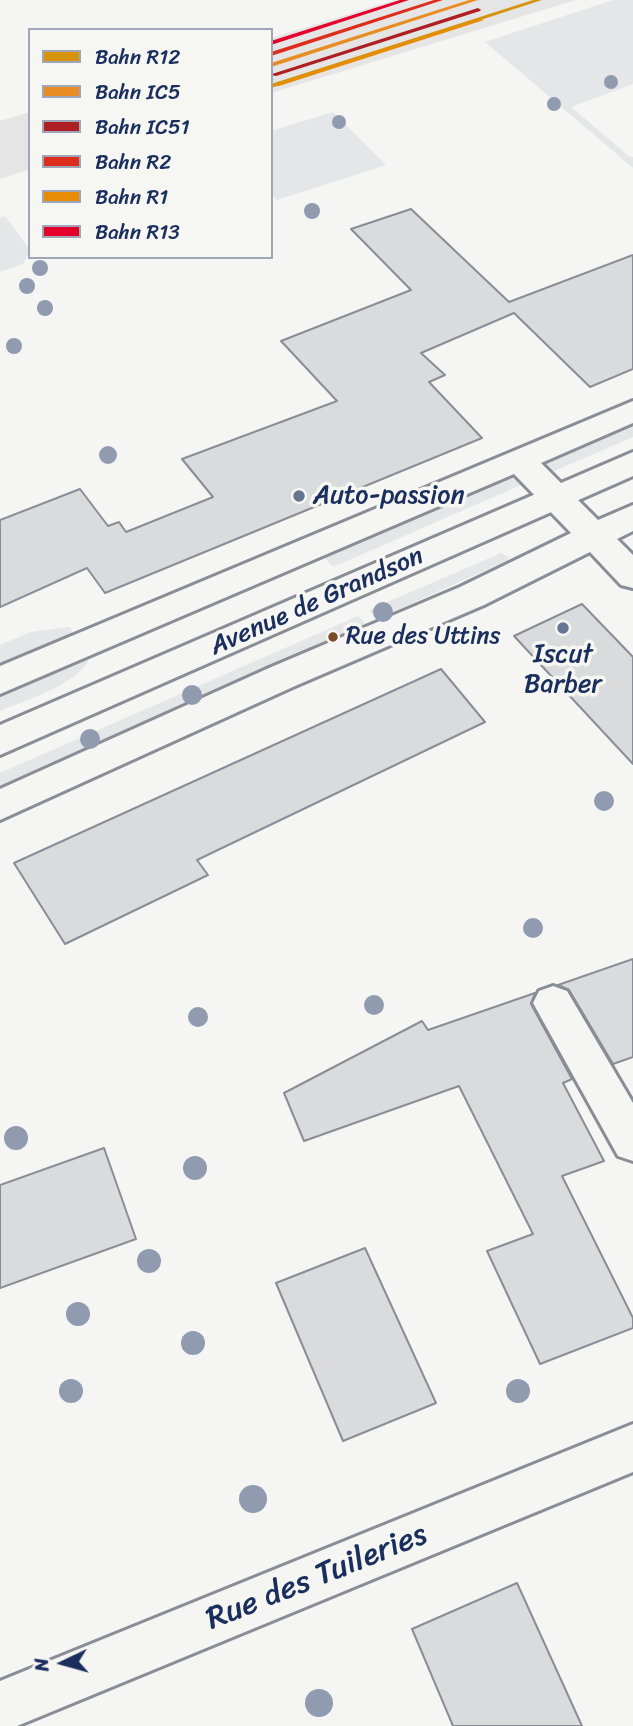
<!DOCTYPE html>
<html>
<head>
<meta charset="utf-8">
<style>
	body { margin:0 }
	#map { position:relative; width:633px; height:1726px; overflow:hidden; background:#f5f5f3; font-family:Sriracha,sans-serif }
	canvas { display:block }
	.legend { position:absolute; left:28px; top:28px; width:245px; height:231px; box-sizing:border-box; background:#f6f6f2; border:2px solid #9ea6b7; margin:0; padding:9px 12px; list-style:none; font-size:21px; color:#1b2f5e }
	.legend li { display:flex; align-items:center; gap:14px; height:35px }
	.legend b { width:35px; border:2px solid #9ea6b7 }
	.north { position:absolute; left:28px; top:1628px; width:70px; height:70px; -webkit-text-stroke:5px #f6f6f2; paint-order:stroke; rotate:265deg; font-size:19px; font-weight:700; line-height:28px; text-align:center; color:#1b2f5e }
	.north::after { content:''; display:block; margin:auto; width:24px; height:32px; background:#1b2f5e; clip-path:polygon(50% 0,100% 100%,50% 72%,0 100%) }
</style>
</head>
<body>
<div id="map">
<canvas width="633" height="1726"></canvas>
<ul class="legend">
<li><b style="height:9px;background:#d6940e"></b>Bahn R12</li>
<li><b style="height:9px;background:#e78d23"></b>Bahn IC5</li>
<li><b style="height:9px;background:#ad1f23"></b>Bahn IC51</li>
<li><b style="height:9px;background:#dd2e1d"></b>Bahn R2</li>
<li><b style="height:9px;background:#e88c05"></b>Bahn R1</li>
<li><b style="height:9px;background:#e4002b"></b>Bahn R13</li>
</ul>
<div class="north">N</div>
</div>
<script>
const c = document.querySelector('canvas').getContext('2d');
c.lineJoin = 'round';
function fillPath(path, color) {
  c.fillStyle = color;
  c.fill(path, 'evenodd');
}
function trace(path, color, width, dash) {
  c.strokeStyle = color;
  c.lineWidth = width;
  c.lineCap = dash ? 'butt' : 'round';
  c.setLineDash(dash || []);
  c.stroke(path);
}
function label(font, color, halo, rows, align = 'center') {
  c.font = font + ' Sriracha,sans-serif';
  c.lineWidth = 7;
  c.setLineDash([]);
  c.textBaseline = 'middle';
  c.strokeStyle = halo;
  c.fillStyle = color;
  for (const [text, x, y, turn = 0] of rows) {
    c.save();
    c.translate(x, y);
    c.rotate((+turn || 0) * Math.PI / 180);
    c.textAlign = isNaN(turn) ? turn : align;
    if (halo) c.strokeText(text, 0, 0);
    c.fillText(text, 0, 0);
    c.restore();
  }
}
fillPath(new Path2D(`
	M 395,0 L 576,0 L 271,93 L 271,38 Z
	M 30,112 L 30,169 L 0,179 L 0,121 Z`), '#e5e5e6');
fillPath(new Path2D(`
	M 613,0 L 633,0 L 633,84 L 571,107 L 630,157 L 633,157 L 633,168 L 485,42 Z
	M 333,112 L 386,165 L 277,200 L 271,194 L 271,131 Z
	M 5,216 L 30,250 L 23,264 L 0,272 L 0,218 Z
	M 633,425 L 633,437 L 552,472 L 542,467 L 545,462 Z
	M 511,477 L 518,478 L 521,485 L 333,567 L 324,557 Z
	M 501,553 L 509,557 L 508,560 L 377,619 L 369,610 Z
	M 358,616 L 365,624 L 0,787 L 0,773 Z
	M 70,627 L 73,634 L 0,664 L 0,645 L 31,632 Z
	M 90,657 C 79,685 27,699 0,711 L 0,696 Z`), '#e4e6e7');
const building = new Path2D(`
	M 411,209 L 509,302 L 633,255 L 633,369 L 590,387 L 514,313 L 421,353 L 445,375 L 429,382 L 482,438 L 105,593 L 87,568 L 0,607 L 0,520 L 80,489 L 108,526 L 119,522 L 126,532 L 213,497 L 182,459 L 337,401 L 281,341 L 411,290 L 351,229 Z
	M 582,604 L 633,657 L 633,764 L 514,636 Z
	M 441,669 L 485,722 L 197,860 L 208,875 L 65,944 L 14,863 Z
	M 633,959 L 633,1057 L 613,1064 L 569,990 L 558,985 Z
	M 535,993 L 531,1004 L 572,1079 L 563,1083 L 604,1161 L 562,1176 L 633,1318 L 633,1328 L 540,1364 L 487,1251 L 533,1234 L 459,1086 L 304,1141 L 284,1093 L 422,1021 L 428,1030 Z
	M 104,1148 L 136,1239 L 0,1288 L 0,1185 Z
	M 365,1248 L 436,1403 L 343,1441 L 276,1283 Z
	M 517,1583 L 582,1726 L 453,1726 L 412,1629 Z`);
fillPath(building, '#dadbdc');
trace(building, '#898d95', 2);
const minor = new Path2D(`
	M 633,401 L 633,423 L 541,463 L 598,520 L 633,505 L 633,531 L 617,539 L 633,555 L 633,588 L 621,585 L 590,552 L 484,605 L 295,686 L 0,820 L 0,789 L 269,668 L 460,587 L 571,533 L 514,474 L 0,694 L 0,666 Z
	M 553,986 L 567,991 L 633,1103 L 633,1161 L 618,1156 L 533,1003 L 539,991 Z
	M 633,1424 L 633,1472 L 17,1726 L 0,1726 L 0,1681 Z`);
const major = new Path2D(`
	M 633,452 L 633,476 L 0,755 L 0,725 Z`);
trace(minor, '#898d95', 6);
trace(major, '#898d95', 6);
fillPath(minor, '#f5f5f3');
fillPath(major, '#f5f5f3');
fillPath(new Path2D(`
	M 533,0 L 542,0 L 271,88 L 271,84 Z`), '#d6940e');
fillPath(new Path2D(`
	M 469,0 L 478,0 L 271,67 L 271,63 Z`), '#e78d23');
fillPath(new Path2D(`
	M 478,8 L 481,10 L 480,11 L 276,76 L 271,75 L 272,74 Z`), '#ad1f23');
fillPath(new Path2D(`
	M 434,0 L 443,0 L 271,56 L 271,52 Z`), '#dd2e1d');
fillPath(new Path2D(`
	M 479,19 L 484,20 L 279,86 L 274,85 Z`), '#e88c05');
fillPath(new Path2D(`
	M 400,0 L 409,0 L 271,45 L 271,41 Z`), '#e4002b');
c.fillStyle = '#919baf';
for (const [x, y, r] of [
	[611,82,7],
	[554,104,7],
	[339,122,7],
	[312,211,8],
	[40,268,8],
	[27,286,8],
	[45,308,8],
	[14,346,8],
	[108,455,9],
	[383,612,10],
	[192,695,10],
	[90,739,10],
	[604,801,10],
	[533,928,10],
	[374,1005,10],
	[198,1017,10],
	[16,1138,12],
	[195,1168,12],
	[149,1261,12],
	[78,1314,12],
	[193,1343,12],
	[71,1391,12],
	[518,1391,12],
	[253,1499,14],
	[319,1703,14]
]) {
  c.beginPath();
  c.arc(x, y, r, 0, 2 * Math.PI);
  c.fill();
}
for (const [x, y, r, color] of [
	[299,496,7,"#677492"],
	[563,628,7,"#677492"],
	[333,637,6,"#7a4b2a"]
]) {
  const dot = new Path2D();
  dot.arc(x, y, r, 0, 2 * Math.PI);
  c.fillStyle = color;
  c.fill(dot);
  trace(dot, '#f6f6f2', 2.5);
}
label('24px', '#1b2f5e', '#f6f6f2', [
	["Rue des Uttins",346,637]
], 'left');
label('26px', '#1b2f5e', '#f6f6f2', [
	["Auto-passion",313,496],
	["Iscut",563,655,"center"],
	["Barber",563,685,"center"]
], 'left');
label('26px', '#1b2f5e', '#f6f6f2', [
	["Avenue de Grandson",317,602,-24]
]);
label('32px', '#1b2f5e', '#f6f6f2', [
	["Rue des Tuileries",317,1578,-22]
]);
</script>
</body>
</html>
